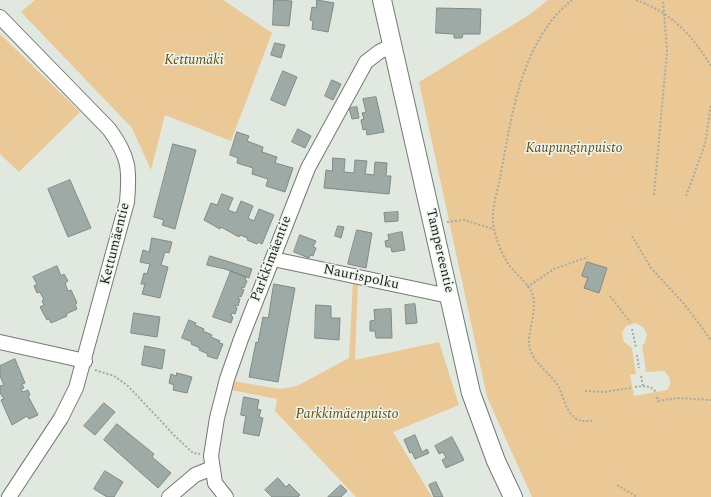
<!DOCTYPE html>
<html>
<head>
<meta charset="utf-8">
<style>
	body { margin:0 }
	canvas { display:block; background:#e0e8df }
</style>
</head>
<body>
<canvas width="711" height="497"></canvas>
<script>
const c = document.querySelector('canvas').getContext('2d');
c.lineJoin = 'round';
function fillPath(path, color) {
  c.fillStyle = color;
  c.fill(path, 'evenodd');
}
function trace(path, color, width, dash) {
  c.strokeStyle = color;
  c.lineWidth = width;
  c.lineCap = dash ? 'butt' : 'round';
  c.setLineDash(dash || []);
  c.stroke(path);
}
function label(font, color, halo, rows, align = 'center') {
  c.font = font + ' Spectral,serif';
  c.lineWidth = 3;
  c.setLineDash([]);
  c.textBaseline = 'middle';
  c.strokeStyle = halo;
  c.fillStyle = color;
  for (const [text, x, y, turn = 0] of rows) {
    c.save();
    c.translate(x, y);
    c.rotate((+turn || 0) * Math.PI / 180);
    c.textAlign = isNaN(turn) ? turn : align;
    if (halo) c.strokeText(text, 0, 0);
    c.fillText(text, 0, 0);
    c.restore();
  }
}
fillPath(new Path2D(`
	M 35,0 L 223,0 L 272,33 L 231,141 L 165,115 L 151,170 L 132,128 L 21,12 Z
	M 548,0 L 711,0 L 711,497 L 532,497 L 487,397 L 419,82 L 529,15 ZM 635,323 L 643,327 L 647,334 L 645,343 L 642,345 L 646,372 L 664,371 C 671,377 672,383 667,390 L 634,396 L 630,375 L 636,374 L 632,348 L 624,342 L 622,333 L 626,326 Z
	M 0,34 L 80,112 L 19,172 L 0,154 Z
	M 353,280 L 358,281 L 355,360 L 439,342 L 459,405 L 393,432 L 432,497 L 356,497 L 275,411 L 277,399 L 231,390 L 233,381 L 280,389 L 297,386 L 349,358 Z`), '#ebc996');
const building = new Path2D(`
	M 274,0 L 292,1 L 289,26 L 273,25 Z
	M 317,0 L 334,3 L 328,32 L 312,29 L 313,21 L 310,20 L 312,7 L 316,8 Z
	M 437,8 L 481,9 L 480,34 L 463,34 L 462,38 L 454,38 L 454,34 L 436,33 Z
	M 275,43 L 285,45 L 281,58 L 271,55 Z
	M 283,71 L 297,77 L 285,106 L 271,100 Z
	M 332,80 L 341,84 L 333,100 L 325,96 Z
	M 376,97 L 384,132 L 367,135 L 366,129 L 363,130 L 361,120 L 364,119 L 362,113 L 366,112 L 363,99 Z
	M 357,107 L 359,118 L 352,119 L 349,108 Z
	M 298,129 L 311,136 L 305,148 L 292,142 Z
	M 237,132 L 249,136 L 247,141 L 263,147 L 262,152 L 277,157 L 275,163 L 293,168 L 285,192 L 266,186 L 268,179 L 252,174 L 253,168 L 237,163 L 238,158 L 230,155 Z
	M 173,144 L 196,150 L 175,229 L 162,225 L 164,220 L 154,217 Z
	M 333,158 L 345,159 L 344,172 L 354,173 L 355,160 L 367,161 L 365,174 L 374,175 L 375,162 L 387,163 L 386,176 L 391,176 L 389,194 L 324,188 L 326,170 L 332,171 Z
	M 70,180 L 91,228 L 68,237 L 48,189 Z
	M 222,194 L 233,198 L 228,210 L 236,213 L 241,201 L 253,206 L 248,218 L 254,221 L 259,209 L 274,215 L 262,244 L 258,242 L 257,244 L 247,240 L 248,238 L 240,235 L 239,237 L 221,227 L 220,229 L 204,220 L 211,203 L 217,205 Z
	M 398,212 L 398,221 L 385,222 L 384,213 Z
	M 338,226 L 344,227 L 341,238 L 335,236 Z
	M 357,230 L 372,233 L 366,268 L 348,264 Z
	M 402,232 L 405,250 L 392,252 L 391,247 L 386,247 L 385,241 L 389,240 L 388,235 Z
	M 300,235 L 316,241 L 313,247 L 316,248 L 313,256 L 310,255 L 309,258 L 294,252 Z
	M 152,238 L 172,242 L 169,253 L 165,252 L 161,265 L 168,267 L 160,298 L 142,294 L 145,284 L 141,284 L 144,273 L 147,274 L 150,264 L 140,262 L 143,250 L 149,252 Z
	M 210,256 L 252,269 L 249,278 L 225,269 L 207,265 Z
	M 587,262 L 607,268 L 599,293 L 584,288 L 588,278 L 582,276 Z
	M 57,266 L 61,276 L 64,274 L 68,281 L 65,283 L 68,291 L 71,290 L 77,303 L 75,304 L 77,309 L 66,314 L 67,316 L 51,323 L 49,319 L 47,320 L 40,307 L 44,305 L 42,301 L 44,300 L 40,292 L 37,293 L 34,286 L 37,284 L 33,277 Z
	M 231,271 L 246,277 L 245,280 L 247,281 L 244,288 L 242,287 L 241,289 L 244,290 L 241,297 L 239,296 L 238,298 L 240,299 L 238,306 L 235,305 L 235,307 L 237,308 L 235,314 L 232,313 L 231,316 L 233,317 L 231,323 L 213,317 Z
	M 274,284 L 295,288 L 278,382 L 249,377 L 256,342 L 258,343 L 263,317 L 268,318 Z
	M 415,304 L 417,323 L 406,324 L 405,305 Z
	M 316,305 L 331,306 L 331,318 L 340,318 L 339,340 L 315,338 Z
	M 391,309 L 392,338 L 376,338 L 375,331 L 370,331 L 370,321 L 375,320 L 374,310 Z
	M 134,313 L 160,317 L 157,337 L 131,333 Z
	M 189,320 L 196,323 L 195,325 L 204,329 L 203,331 L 212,335 L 211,337 L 220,341 L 219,343 L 223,344 L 217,359 L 207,356 L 208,354 L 199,350 L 200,348 L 191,344 L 192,342 L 182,338 Z
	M 145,346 L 165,350 L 162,369 L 142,365 Z
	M 15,359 L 25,383 L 22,384 L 24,388 L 21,389 L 23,392 L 28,390 L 30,395 L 28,396 L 38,415 L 29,419 L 27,416 L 12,425 L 1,400 L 4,399 L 0,393 L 0,386 L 4,385 L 0,376 L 0,366 Z
	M 177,373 L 192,377 L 187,393 L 173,390 L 174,385 L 169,383 L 171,374 L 176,376 Z
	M 244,397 L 259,400 L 257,409 L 261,410 L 259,417 L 263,418 L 259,436 L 243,433 L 246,416 L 241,415 Z
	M 104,403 L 115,412 L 95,435 L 84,426 Z
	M 117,424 L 154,454 L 152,457 L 171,473 L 158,488 L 104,440 Z
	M 415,435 L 422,452 L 427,449 L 429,453 L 415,459 L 412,452 L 410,453 L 404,440 Z
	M 452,437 L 464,460 L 446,468 L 442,460 L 446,458 L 443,452 L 439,454 L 435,446 Z
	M 105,471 L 123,482 L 114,497 L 107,497 L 94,489 Z
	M 278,478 L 286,487 L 289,484 L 300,495 L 298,497 L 272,497 L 265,490 Z
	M 436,482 L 443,497 L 434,497 L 429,485 Z
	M 341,485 L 347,491 L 341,497 L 328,497 Z`);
fillPath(building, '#9daaa6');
trace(building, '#7f8b87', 1);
const minor = new Path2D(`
	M 0,17 L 109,129 C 129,156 130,169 127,202 L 76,388 L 61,418 L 9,497
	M 273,259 L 449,296
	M 0,342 L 85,361
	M 169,497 L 195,475 L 212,468
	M 226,497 L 215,483 L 211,456 L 217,418 L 227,379 L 241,339 L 308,168 L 366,62 L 379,52 L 393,45`);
const major = new Path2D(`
	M 382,0 L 471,393 L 496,461 L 513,497`);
trace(minor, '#747b73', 16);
trace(major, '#747b73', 20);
trace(new Path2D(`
	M 572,0 C 520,42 512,116 500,178 C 497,194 490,213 494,229 C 496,239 503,257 509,265 C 516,274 528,283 532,293 C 538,305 529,328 529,341 C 529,361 549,371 558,386 C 564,397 565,410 575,418 C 580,422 585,421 592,421
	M 636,0 C 672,13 691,34 711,66
	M 654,195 L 667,51 L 663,0
	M 686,196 L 705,144 L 711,104
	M 447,222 L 464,220 L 493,229
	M 632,236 L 651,268 L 685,305 L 711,340
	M 527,287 L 554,269 L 588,257
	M 610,296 L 630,322
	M 632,329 L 636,348
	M 637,355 L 639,368
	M 95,370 L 114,376 L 127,385 L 175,436 L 193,453 L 200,454
	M 641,376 L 643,386
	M 635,387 C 644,386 650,385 656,392
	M 585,391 L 603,392 L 631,388
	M 657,397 L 658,401 L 677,398 L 711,400
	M 617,485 L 637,497`), '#a4aba3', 2, [2, 2]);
trace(minor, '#fff', 14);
trace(major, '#fff', 18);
label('italic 14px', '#6a4b12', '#edf6ec', [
	["Kettumäki",194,61],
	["Kaupunginpuisto",574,149],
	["Parkkimäenpuisto",347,415]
]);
label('14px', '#1c1f1b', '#edf6ec', [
	["Kettumäentie",116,244,-76],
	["Tampereentie",439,251,77],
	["Parkkimäentie",272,259,-69],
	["Naurispolku",361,278,12]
]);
</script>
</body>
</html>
